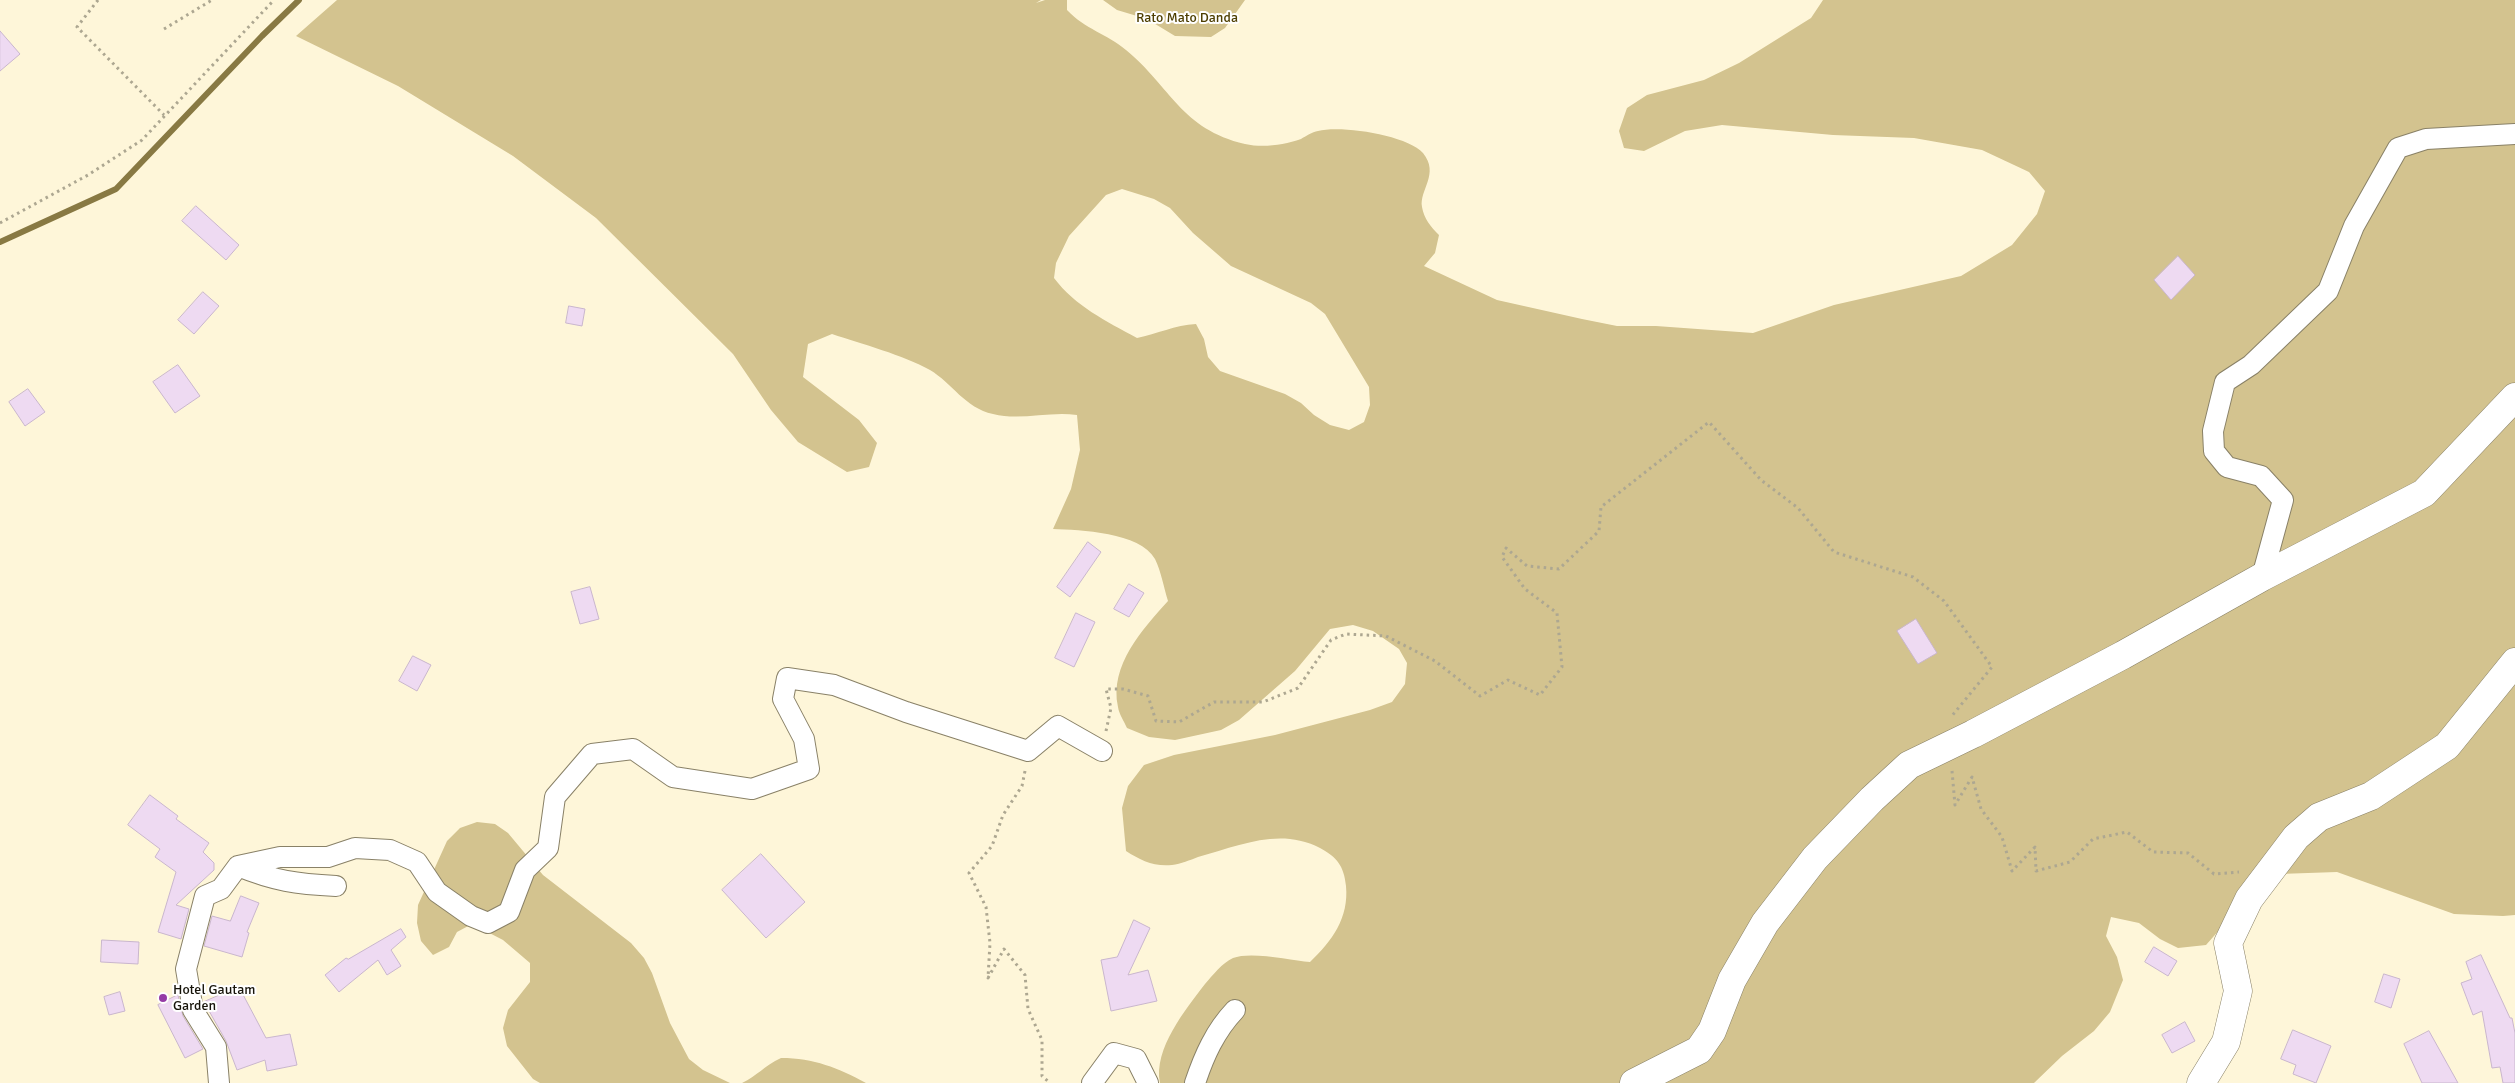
<!DOCTYPE html>
<html>
<head>
<meta charset="utf-8">
<style>
	body { margin:0 }
	canvas { display:block; background:#fef6d9 }
</style>
</head>
<body>
<canvas width="2515" height="1083"></canvas>
<script>
const c = document.querySelector('canvas').getContext('2d');
c.lineJoin = 'round';
function fillPath(path, color) {
  c.fillStyle = color;
  c.fill(path, 'evenodd');
}
function trace(path, color, width, dash) {
  c.strokeStyle = color;
  c.lineWidth = width;
  c.lineCap = dash ? 'butt' : 'round';
  c.setLineDash(dash || []);
  c.stroke(path);
}
function label(font, color, halo, rows, align = 'center') {
  c.font = font + ' Signika,sans-serif';
  c.lineWidth = 4;
  c.setLineDash([]);
  c.textBaseline = 'middle';
  c.strokeStyle = halo;
  c.fillStyle = color;
  for (const [text, x, y, turn = 0] of rows) {
    c.save();
    c.translate(x, y);
    c.rotate((+turn || 0) * Math.PI / 180);
    c.textAlign = isNaN(turn) ? turn : align;
    if (halo) c.strokeText(text, 0, 0);
    c.fillText(text, 0, 0);
    c.restore();
  }
}
fillPath(new Path2D(`
	M 337,0 L 1041,0 L 1036,3 L 1045,0 L 1067,0 L 1067,10 C 1086,30 1106,33 1126,50 C 1171,87 1181,129 1245,144 C 1263,148 1284,145 1301,139 C 1306,136 1312,132 1318,131 C 1341,125 1407,135 1423,153 C 1440,174 1419,190 1422,207 C 1424,219 1431,227 1439,235 L 1435,253 L 1424,266 L 1497,300 L 1582,319 L 1617,326 L 1656,326 L 1753,333 L 1834,305 L 1961,276 L 2012,245 L 2037,214 L 2045,191 L 2029,172 L 1982,150 L 1914,138 L 1833,135 L 1722,125 L 1685,131 L 1644,151 L 1624,148 L 1619,131 L 1627,108 L 1647,95 L 1704,80 L 1739,63 L 1811,18 L 1823,0 L 2515,0 L 2515,915 L 2503,916 L 2454,914 L 2337,872 L 2279,874 L 2260,884 L 2206,945 L 2178,948 L 2160,939 L 2139,923 L 2111,917 L 2106,936 L 2117,957 L 2123,980 L 2110,1012 L 2094,1031 L 2062,1056 L 2034,1083 L 1160,1083 C 1153,1049 1186,1009 1205,984 C 1213,975 1222,963 1233,958 C 1250,951 1291,960 1310,962 C 1332,941 1349,918 1346,886 C 1344,866 1337,857 1320,848 C 1279,827 1239,846 1198,857 C 1190,860 1181,864 1172,865 C 1154,867 1140,860 1126,851 L 1122,808 L 1128,786 L 1144,765 L 1174,755 L 1275,735 L 1370,710 L 1392,702 L 1405,684 L 1407,663 L 1399,649 L 1373,631 L 1353,625 L 1330,629 L 1295,671 L 1239,720 L 1221,730 L 1175,740 L 1149,737 L 1127,728 C 1124,721 1119,714 1118,707 C 1109,665 1143,629 1168,601 C 1164,588 1161,571 1155,559 C 1140,532 1080,530 1053,529 L 1071,489 L 1080,450 L 1077,415 C 1049,411 1020,421 993,414 C 965,408 952,383 930,370 C 903,355 862,344 832,334 L 808,344 L 803,377 L 859,420 L 877,443 L 869,467 L 847,472 L 798,442 L 771,410 L 733,354 L 596,218 L 513,156 L 398,86 L 296,36 ZM 1122,189 L 1154,199 L 1170,208 L 1193,233 L 1231,266 L 1311,303 L 1325,314 L 1369,387 L 1370,405 L 1364,422 L 1349,430 L 1330,425 L 1314,415 L 1301,403 L 1285,394 L 1220,371 L 1208,357 L 1204,339 L 1196,324 C 1175,325 1157,334 1137,338 C 1106,321 1075,306 1054,278 L 1056,263 L 1069,236 L 1106,195 Z
	M 1103,0 L 1245,0 L 1225,28 L 1211,37 L 1175,36 L 1147,19 L 1117,10 Z
	M 477,822 L 495,824 L 508,833 L 543,875 L 631,943 L 644,958 L 652,973 L 670,1023 L 689,1059 L 703,1070 L 730,1083 L 540,1083 L 533,1079 L 507,1046 L 503,1028 L 508,1010 L 530,982 L 530,963 L 503,940 L 472,924 L 457,932 L 449,947 L 433,955 L 421,941 L 417,923 L 418,905 L 447,841 L 460,828 Z
	M 781,1058 C 814,1058 838,1068 866,1083 L 742,1083 C 757,1076 764,1066 781,1058 Z`), '#d3c38f');
trace(new Path2D(`
	M 0,242 L 116,189 L 262,36 L 299,0`), '#887943', 6);
const building = new Path2D(`
	M 0,31 L 20,54 L 0,71 Z
	M 196,206 L 239,245 L 226,260 L 182,221 Z
	M 2178,256 L 2195,275 L 2171,300 L 2154,280 Z
	M 203,292 L 219,306 L 194,334 L 178,320 Z
	M 569,306 L 585,309 L 582,326 L 566,323 Z
	M 178,365 L 200,396 L 175,413 L 153,382 Z
	M 28,389 L 45,412 L 25,426 L 9,402 Z
	M 1088,542 L 1101,552 L 1070,597 L 1057,587 Z
	M 1129,584 L 1144,593 L 1129,617 L 1114,609 Z
	M 590,587 L 599,619 L 580,624 L 571,592 Z
	M 1076,613 L 1095,622 L 1074,667 L 1055,658 Z
	M 1916,619 L 1937,653 L 1918,664 L 1897,631 Z
	M 413,656 L 431,665 L 417,691 L 399,681 Z
	M 150,795 L 178,816 L 176,819 L 209,843 L 203,852 L 214,863 L 214,870 L 176,905 L 189,909 L 181,939 L 158,932 L 176,872 L 155,857 L 160,849 L 128,825 Z
	M 761,854 L 805,902 L 766,938 L 722,890 Z
	M 241,896 L 259,903 L 247,932 L 249,933 L 242,957 L 204,946 L 212,916 L 230,921 Z
	M 1134,920 L 1150,928 L 1128,975 L 1148,970 L 1157,1001 L 1111,1011 L 1101,960 L 1117,957 Z
	M 401,929 L 406,937 L 391,950 L 401,966 L 387,975 L 378,960 L 339,992 L 325,975 L 346,958 L 348,959 Z
	M 102,940 L 139,942 L 138,964 L 101,962 Z
	M 2154,947 L 2177,961 L 2168,976 L 2145,962 Z
	M 2481,955 L 2510,1018 L 2512,1018 L 2515,1033 L 2515,1083 L 2503,1083 L 2500,1067 L 2492,1068 L 2482,1011 L 2473,1015 L 2461,983 L 2472,979 L 2466,962 Z
	M 2384,974 L 2400,979 L 2391,1008 L 2375,1002 Z
	M 239,987 L 266,1038 L 290,1034 L 297,1065 L 267,1071 L 265,1060 L 237,1070 L 226,1041 L 204,1002 Z
	M 120,992 L 125,1011 L 109,1015 L 104,997 Z
	M 178,995 L 183,1016 L 203,1049 L 185,1058 L 158,1005 Z
	M 2185,1022 L 2195,1041 L 2172,1053 L 2162,1035 Z
	M 2293,1030 L 2331,1046 L 2316,1083 L 2293,1074 L 2296,1065 L 2281,1059 Z
	M 2429,1031 L 2458,1083 L 2422,1083 L 2404,1044 Z`);
fillPath(building, '#eedaf2');
trace(building, '#c9b6cd', 1);
const street = new Path2D(`
	M 2262,577 L 2283,500 L 2261,476 L 2227,467 L 2214,451 L 2213,431 L 2225,382 L 2251,365 L 2328,291 L 2354,226 L 2398,148 L 2426,139 L 2515,134
	M 238,866 C 275,881 296,884 336,886
	M 219,1083 L 216,1047 L 193,1010 L 186,969 L 205,896 L 221,889 L 238,866 L 280,857 L 328,857 L 355,848 L 390,850 L 417,862 L 437,892 L 471,916 L 488,923 L 509,912 L 525,870 L 548,848 L 555,797 L 592,754 L 633,749 L 673,777 L 752,789 L 809,769 L 804,739 L 783,699 L 787,678 L 834,685 L 906,712 L 1028,751 L 1058,726 L 1102,751
	M 1092,1083 L 1114,1053 L 1136,1059 L 1148,1083
	M 1195,1083 C 1204,1056 1215,1031 1235,1010`);
const secondary = new Path2D(`
	M 1634,1083 L 1699,1050 L 1712,1031 L 1732,980 L 1765,923 L 1815,858 L 1872,799 L 1909,765 L 1973,734 L 2123,655 L 2262,577 L 2424,493 L 2515,397
	M 2201,1083 L 2226,1042 L 2238,991 L 2228,943 L 2249,899 L 2296,837 L 2319,817 L 2371,796 L 2447,746 L 2515,662`);
trace(street, '#898167', 22);
trace(secondary, '#898167', 29);
trace(new Path2D(`
	M 98,0 L 77,27 L 164,115
	M 164,29 L 212,0
	M 0,223 L 88,175 L 142,140 L 274,0
	M 1106,731 L 1111,708 L 1106,689 L 1123,689 L 1148,696 L 1156,721 L 1179,722 L 1214,702 L 1263,702 L 1298,688 L 1331,640 L 1346,634 L 1386,636 L 1435,661 L 1480,696 L 1508,680 L 1540,695 L 1562,667 L 1557,613 L 1525,589 L 1502,557 L 1506,548 L 1527,566 L 1559,569 L 1599,531 L 1601,507 L 1709,422 L 1761,480 L 1798,508 L 1834,552 L 1913,577 L 1944,601 L 1992,667 L 1951,717
	M 1025,771 L 1022,786 L 1003,815 L 992,846 L 969,873 L 986,907 L 990,943 L 988,978 L 1004,949 L 1025,975 L 1028,1009 L 1042,1040 L 1042,1076 L 1050,1083
	M 1952,771 L 1955,805 L 1972,777 L 1981,809 L 2002,837 L 2012,871 L 2035,847 L 2036,871 L 2070,862 L 2093,839 L 2127,832 L 2153,852 L 2188,853 L 2214,874 L 2239,872`), '#ada791', 3, [2.5, 4]);
trace(street, '#fff', 20);
trace(secondary, '#fff', 28);
for (const [x, y, r, color] of [
	[163,998,5,"#953ba6"]
]) {
  const dot = new Path2D();
  dot.arc(x, y, r, 0, 2 * Math.PI);
  c.fillStyle = color;
  c.fill(dot);
  trace(dot, '#fff', 2);
}
label('14px', '#4e3f02', '#fff', [
	["Rato Mato Danda",1187,18]
]);
label('14px', '#17140a', '#fff', [
	["Hotel Gautam",173,990],
	["Garden",173,1006]
], 'left');
</script>
</body>
</html>
